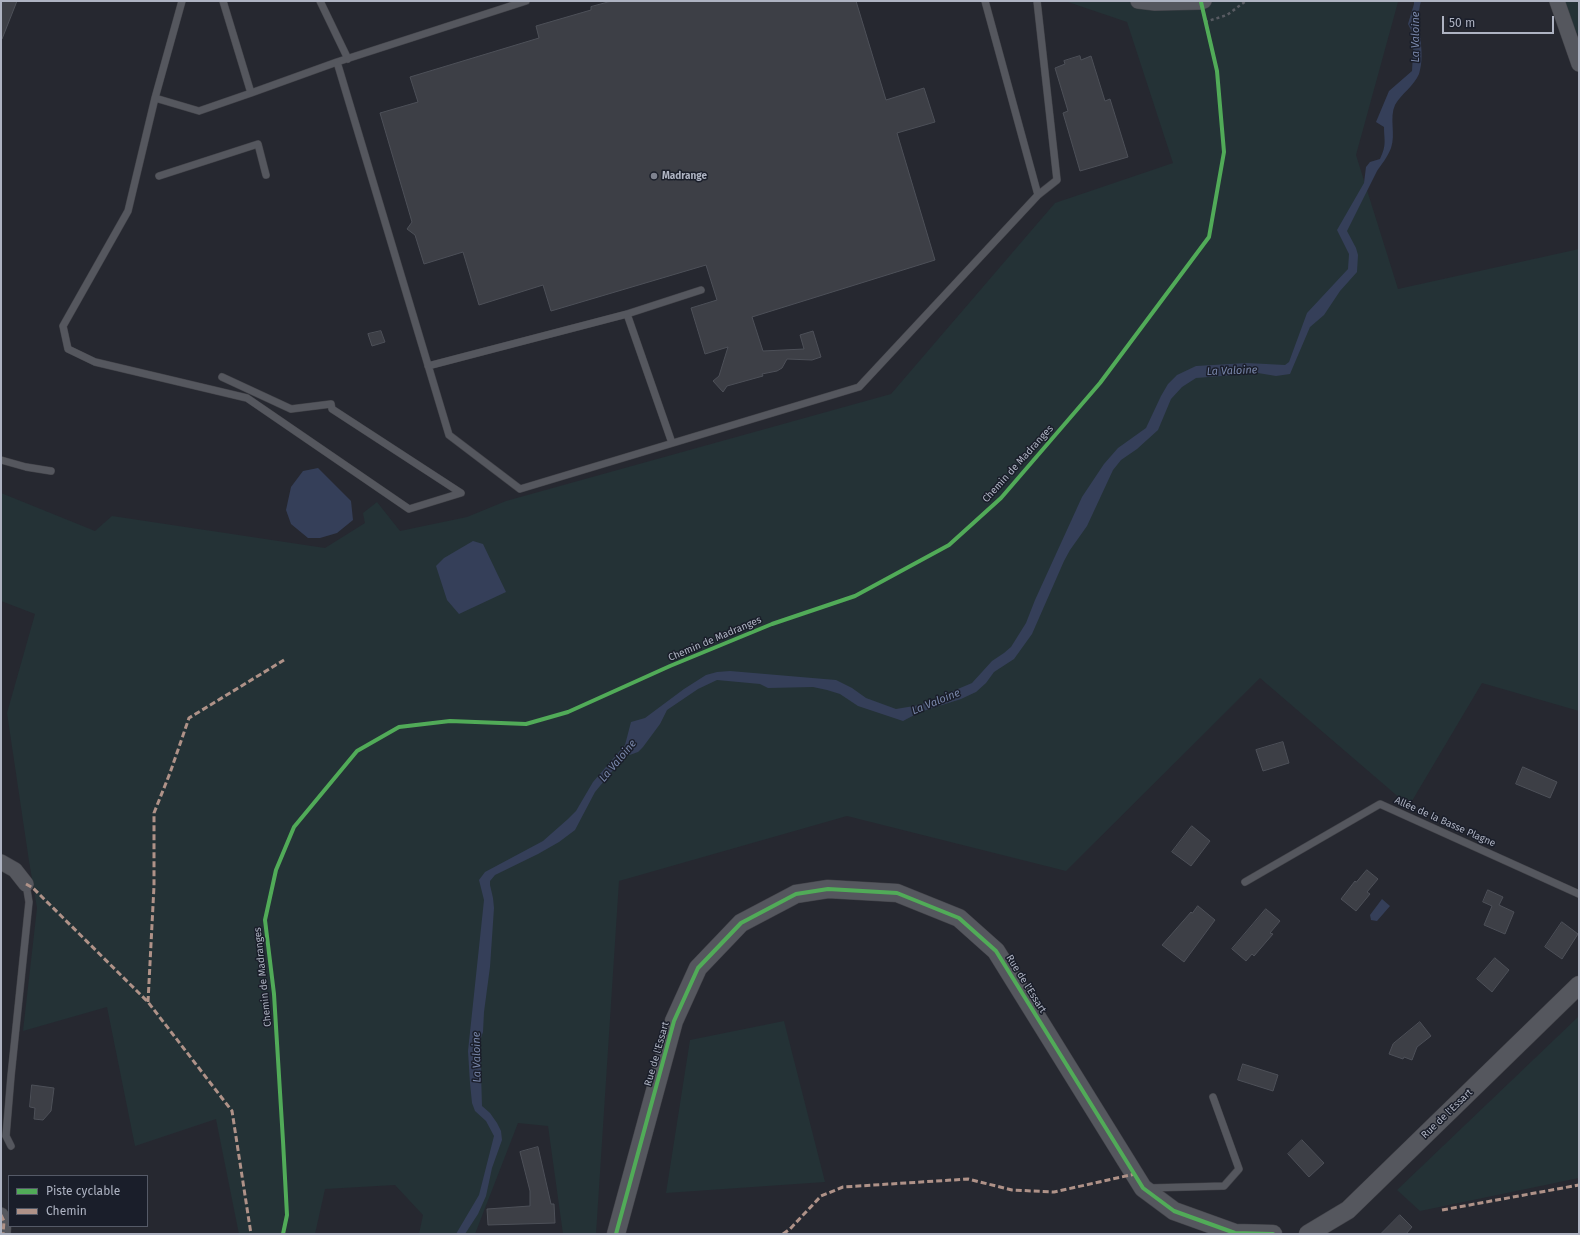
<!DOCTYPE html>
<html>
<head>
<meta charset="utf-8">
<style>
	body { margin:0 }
	#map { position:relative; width:1580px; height:1235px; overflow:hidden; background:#262830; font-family:"Fira Sans",sans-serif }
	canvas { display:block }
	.frame { position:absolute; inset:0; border:2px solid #aeb3c2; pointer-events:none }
	.legend { position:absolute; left:8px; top:1175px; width:140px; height:52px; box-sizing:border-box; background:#1a1e2a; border:1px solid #555a67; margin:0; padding:5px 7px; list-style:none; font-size:12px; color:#aeb3c2 }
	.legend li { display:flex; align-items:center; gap:8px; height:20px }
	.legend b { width:20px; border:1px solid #555a67 }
	.scale { position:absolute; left:1442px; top:16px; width:112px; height:18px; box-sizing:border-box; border:2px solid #aeb3c2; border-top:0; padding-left:5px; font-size:12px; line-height:14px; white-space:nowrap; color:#aeb3c2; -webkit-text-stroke:3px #1a1e2a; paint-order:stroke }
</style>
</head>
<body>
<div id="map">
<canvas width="1580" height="1235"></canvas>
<div class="frame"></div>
<ul class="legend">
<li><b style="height:5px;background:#51ab58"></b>Piste cyclable</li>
<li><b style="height:5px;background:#af9288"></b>Chemin</li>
</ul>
<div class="scale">50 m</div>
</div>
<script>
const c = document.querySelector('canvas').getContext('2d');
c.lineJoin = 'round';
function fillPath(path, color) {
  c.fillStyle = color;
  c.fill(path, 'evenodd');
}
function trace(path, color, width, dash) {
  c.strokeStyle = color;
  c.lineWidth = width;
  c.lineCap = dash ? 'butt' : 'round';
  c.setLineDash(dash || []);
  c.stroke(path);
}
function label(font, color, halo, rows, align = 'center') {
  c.font = font + ' "Fira Sans",sans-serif';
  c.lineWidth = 3;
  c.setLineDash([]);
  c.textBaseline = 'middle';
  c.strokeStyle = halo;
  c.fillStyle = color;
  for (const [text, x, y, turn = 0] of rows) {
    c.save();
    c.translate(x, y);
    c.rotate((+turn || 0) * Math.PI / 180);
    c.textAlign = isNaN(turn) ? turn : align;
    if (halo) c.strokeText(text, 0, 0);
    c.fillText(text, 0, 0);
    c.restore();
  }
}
fillPath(new Path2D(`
	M 1065,1 L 1398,1 L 1398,2 L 1356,155 L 1398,289 L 1579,249 L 1579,711 L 1482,683 L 1409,806 L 1260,678 L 1066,871 L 847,816 L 619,881 L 596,1234 L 563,1234 L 548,1126 L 518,1123 L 475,1234 L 419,1234 L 423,1215 L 395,1185 L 325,1189 L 315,1234 L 239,1234 L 216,1119 L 135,1146 L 107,1007 L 23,1031 L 37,908 L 29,861 L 7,713 L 35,614 L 1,601 L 1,493 L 95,531 L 112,516 L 325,548 L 365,523 L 363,513 L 377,502 L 400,531 L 467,517 L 506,501 L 891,394 L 1055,203 L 1173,163 L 1127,22 Z
	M 1561,1 L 1579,1 L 1579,37 Z
	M 1579,1016 L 1579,1178 L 1420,1211 L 1397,1190 Z
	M 784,1021 L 825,1182 L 666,1193 L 690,1040 Z`), '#243236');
fillPath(new Path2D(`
	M 1414,1 L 1421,1 C 1414,25 1427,50 1419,74 C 1414,86 1401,94 1395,105 C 1389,118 1396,134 1391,148 C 1388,156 1382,164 1377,171 C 1367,191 1357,211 1347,231 L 1356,248 L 1358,255 L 1357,272 L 1340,291 L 1324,315 L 1310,327 L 1290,374 L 1276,376 L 1258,373 L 1196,378 L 1182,387 L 1171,399 L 1158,430 L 1137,449 L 1121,460 L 1113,470 L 1087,526 L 1070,550 L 1064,561 L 1032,634 L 1014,659 L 994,672 L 986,683 L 976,692 L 961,699 L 920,712 L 903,721 L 858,706 L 840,694 L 827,690 L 813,687 L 768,688 L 760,684 L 717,680 L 698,689 L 667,710 L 660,724 L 643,747 L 638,752 L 624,757 L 595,792 L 575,830 L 559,842 L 538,854 L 495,875 L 490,881 L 490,885 L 493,898 L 494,908 L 490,967 L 484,1012 L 483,1032 L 480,1040 L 482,1106 L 490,1113 L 497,1123 L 501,1131 L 502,1140 L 492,1168 L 486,1196 L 478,1214 L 465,1234 L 456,1234 L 479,1195 L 494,1136 L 486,1121 L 475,1111 L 472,1103 L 470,1083 L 468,1051 L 484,900 L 479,880 L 485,872 L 543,841 L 568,819 L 576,811 L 593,782 L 625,745 L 631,722 L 645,718 L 684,689 L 706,675 L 717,672 L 730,671 L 836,680 L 852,688 L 866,698 L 896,709 L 920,705 L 972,683 L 992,661 L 1004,653 L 1011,647 L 1026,623 L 1035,600 L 1082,497 L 1104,464 L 1118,448 L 1146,428 L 1161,396 L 1168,384 L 1177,375 L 1196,366 L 1247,363 L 1285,365 L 1289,362 L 1307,313 L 1348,269 L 1349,254 L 1337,230 L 1364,183 L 1366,167 L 1370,162 L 1380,159 C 1387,144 1384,141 1384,127 L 1376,122 L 1389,91 L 1412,71 L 1414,36 L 1408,24 L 1414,4 Z
	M 318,468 L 351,501 L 353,520 L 337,533 L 320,538 L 308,538 L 291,524 L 286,510 L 291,487 L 303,471 Z
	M 473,541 L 483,544 L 506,592 L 459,614 L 447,600 L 436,566 L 444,558 Z
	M 1382,899 L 1390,906 L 1377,921 L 1371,920 L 1370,915 Z`), '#353f59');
const building = new Path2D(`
	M 1,1 L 17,1 L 2,39 L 1,39 Z
	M 612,1 L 856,1 L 886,100 L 924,88 L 935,122 L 897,133 L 935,260 L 752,317 L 763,351 L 804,349 L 800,335 L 813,331 L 821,357 L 812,360 L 787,359 L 782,368 L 777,371 L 762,374 L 763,376 L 727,386 L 723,392 L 713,381 L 719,376 L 728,347 L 705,354 L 691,308 L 717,300 L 706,265 L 551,311 L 543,285 L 479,305 L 463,252 L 424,264 L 415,235 L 407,229 L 412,222 L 380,113 L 418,102 L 410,77 L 539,38 L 536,26 L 591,10 L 591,7 Z
	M 1080,56 L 1081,60 L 1091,56 L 1105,101 L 1110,99 L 1128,157 L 1080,171 L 1063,113 L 1068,111 L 1055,68 L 1065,64 L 1064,61 Z
	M 381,331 L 385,342 L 372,346 L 368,334 Z
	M 1283,742 L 1289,763 L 1263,771 L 1256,750 Z
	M 1523,767 L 1557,782 L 1550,798 L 1516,784 Z
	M 1192,826 L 1210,841 L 1191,866 L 1172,852 Z
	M 1367,870 L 1378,879 L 1367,892 L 1370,894 L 1356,911 L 1341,899 L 1355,881 L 1356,882 Z
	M 1488,890 L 1503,897 L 1499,905 L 1514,912 L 1505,934 L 1484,925 L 1492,906 L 1483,902 Z
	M 1198,906 L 1215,920 L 1184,962 L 1162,945 L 1191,912 L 1192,913 Z
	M 1266,909 L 1280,921 L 1270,933 L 1273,934 L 1254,956 L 1252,954 L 1246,961 L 1232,949 Z
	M 1562,922 L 1578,934 L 1562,959 L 1545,947 Z
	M 1495,958 L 1509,970 L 1492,992 L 1477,979 Z
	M 1420,1022 L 1431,1036 L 1417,1047 L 1412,1060 L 1404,1057 L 1403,1059 L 1389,1054 L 1393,1044 Z
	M 1243,1064 L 1278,1075 L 1273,1091 L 1238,1080 Z
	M 32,1085 L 54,1088 L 51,1111 L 43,1120 L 34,1119 L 35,1108 L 30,1107 Z
	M 1302,1140 L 1324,1163 L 1309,1177 L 1288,1154 Z
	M 538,1147 L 551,1204 L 554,1204 L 555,1223 L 488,1225 L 487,1209 L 530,1206 L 530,1191 L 520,1152 Z
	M 1400,1215 L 1412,1227 L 1406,1234 L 1381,1234 Z`);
fillPath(building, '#3d3f46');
trace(building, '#4d5058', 1);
const service = new Path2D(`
	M 182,1 L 155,98 L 128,211 L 63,326 L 68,349 L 95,362 L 247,398 L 409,509 L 461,493 L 332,409 L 331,404 L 291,409 L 222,377
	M 223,1 L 251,93 L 337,62 L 526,1
	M 320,1 L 348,59
	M 1037,1 L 1057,180 L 1038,195
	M 337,62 L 449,435 L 520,489 L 859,387 L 1038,195 L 985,1
	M 155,98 L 199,111 L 251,93
	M 159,176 L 258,144 L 266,175
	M 627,314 L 701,290
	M 428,366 L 627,314 L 672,443
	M 1,460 L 26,467 L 51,471
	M 1245,882 L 1380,804 L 1579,894
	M 11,1146 L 6,1136 L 11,1076 L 29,902 L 26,884
	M 1149,1188 L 1224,1186 L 1239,1169 L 1213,1097`);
const minor = new Path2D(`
	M 1138,1 L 1155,3 L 1201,2 L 1204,1
	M 1557,1 L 1579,64
	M 1,862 L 15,870 L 26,884
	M 1,1215 L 4,1221 L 3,1234`);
const tertiary = new Path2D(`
	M 616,1234 L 674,1021 L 698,968 L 741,923 L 796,894 L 828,889 L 897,893 L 959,918 L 996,951 L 1143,1188 L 1174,1211 L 1235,1233 L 1273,1234
	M 1308,1234 L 1348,1210 L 1579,985`);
trace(service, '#424349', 8);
trace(minor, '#424349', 16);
trace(tertiary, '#424349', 19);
trace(new Path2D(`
	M 1205,22 L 1227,15 L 1246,1`), '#585b62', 2.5, [3, 3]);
trace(service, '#55575e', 7);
trace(minor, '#55575e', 15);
trace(tertiary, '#55575e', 18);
trace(new Path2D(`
	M 26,884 L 33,888 L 148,1002 L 232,1111 L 251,1234
	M 148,1002 L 154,886 L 154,813 L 170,773 L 189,718 L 284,660
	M 1442,1210 L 1579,1185
	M 1,1215 L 4,1221 L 3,1234
	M 783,1234 L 790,1229 L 821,1196 L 843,1187 L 968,1179 L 1012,1190 L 1054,1192 L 1135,1174`), '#af9288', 3, [6, 3]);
trace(new Path2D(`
	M 283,1234 L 287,1215 L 283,1141 L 274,994 L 265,920 L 276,870 L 294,827 L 357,751 L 399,727 L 450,721 L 526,724 L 568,712 L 670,666 L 772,624 L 855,596 L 949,545 L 1001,498 L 1100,383 L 1209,237 L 1224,152 L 1217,71 L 1201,2
	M 616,1234 L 674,1021 L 698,968 L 741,923 L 796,894 L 828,889 L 897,893 L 959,918 L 996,951 L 1143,1188 L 1174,1211 L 1235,1233 L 1273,1234`), '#51ab58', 4);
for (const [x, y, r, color] of [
	[654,176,4,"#7e828f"]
]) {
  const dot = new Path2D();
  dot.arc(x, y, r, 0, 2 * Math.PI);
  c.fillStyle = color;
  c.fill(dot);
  trace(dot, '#1a1e2a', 1.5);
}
label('bold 10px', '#aeb3c2', '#1a1e2a', [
	["Madrange",662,176]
], 'left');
label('10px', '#aeb3c2', '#1a1e2a', [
	["Chemin de Madranges",1018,464,-48],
	["Chemin de Madranges",715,639,-23],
	["Allée de la Basse Plagne",1445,822,24],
	["Chemin de Madranges",263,977,-96],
	["Rue de l'Essart",1026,984,58],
	["Rue de l'Essart",657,1054,-74],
	["Rue de l'Essart",1447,1114,-44]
]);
label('italic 11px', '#7886a9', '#1a1e2a', [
	["La Valoine",1416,37,-90],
	["La Valoine",1232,371,-2],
	["La Valoine",936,702,-22],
	["La Valoine",618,761,-50],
	["La Valoine",477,1057,-91]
]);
</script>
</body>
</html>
